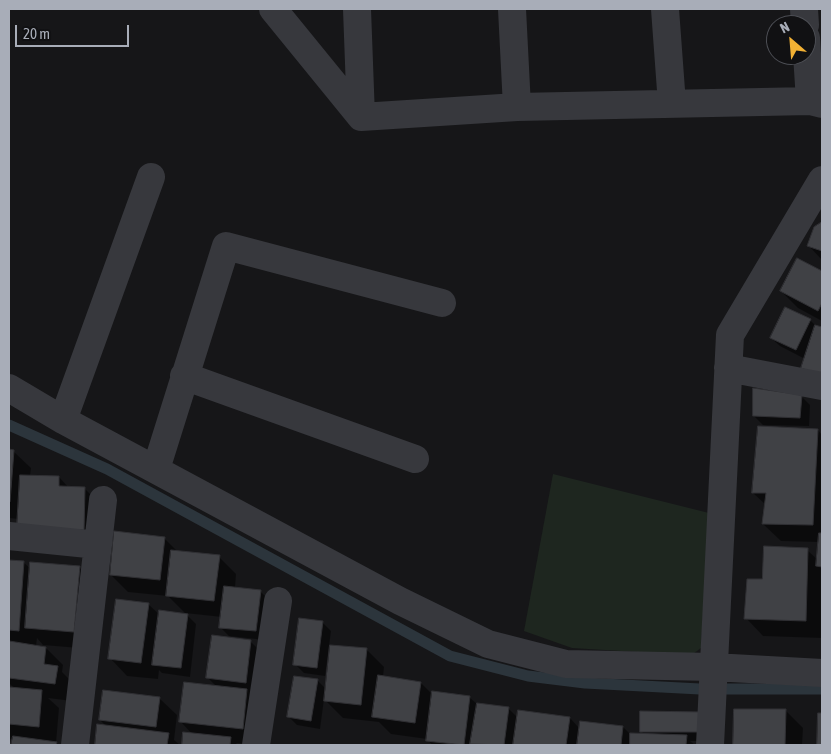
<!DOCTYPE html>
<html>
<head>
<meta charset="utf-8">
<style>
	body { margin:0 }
	#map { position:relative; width:831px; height:754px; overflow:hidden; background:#161618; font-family:"Asap Condensed",sans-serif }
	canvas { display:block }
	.frame { position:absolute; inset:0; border:10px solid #a8adb8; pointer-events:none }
	.north { position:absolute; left:766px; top:15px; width:50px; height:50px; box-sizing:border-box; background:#111113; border:1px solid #4d4f55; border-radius:50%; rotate:333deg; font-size:14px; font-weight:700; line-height:20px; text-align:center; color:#a8adb8 }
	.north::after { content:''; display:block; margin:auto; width:18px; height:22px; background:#f2b134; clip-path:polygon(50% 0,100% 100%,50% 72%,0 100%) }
	.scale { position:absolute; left:15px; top:25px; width:114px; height:22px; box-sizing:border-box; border:2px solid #a8adb8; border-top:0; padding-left:6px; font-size:15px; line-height:18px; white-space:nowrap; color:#a8adb8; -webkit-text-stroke:4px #111113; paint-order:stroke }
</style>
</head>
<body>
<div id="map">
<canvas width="831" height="754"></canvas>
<div class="frame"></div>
<div class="north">N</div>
<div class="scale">20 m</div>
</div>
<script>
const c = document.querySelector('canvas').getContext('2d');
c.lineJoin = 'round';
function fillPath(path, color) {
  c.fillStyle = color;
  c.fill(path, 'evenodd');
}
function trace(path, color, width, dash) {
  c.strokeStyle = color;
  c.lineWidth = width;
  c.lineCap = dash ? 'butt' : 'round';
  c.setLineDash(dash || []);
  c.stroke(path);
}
fillPath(new Path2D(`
	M 553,474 L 709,513 L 701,648 L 693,654 L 686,655 L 572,648 L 524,631 Z`), '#1e261f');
fillPath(new Path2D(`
	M 822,223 L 822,260 L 808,245 L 815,227 Z
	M 798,260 L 822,273 L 822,321 L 798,308 L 781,291 Z
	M 810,320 L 817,327 L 822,329 L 822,380 L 805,359 L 780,346 L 771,338 Z
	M 801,396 L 810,405 L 809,426 L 763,425 L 754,416 Z
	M 818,430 L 822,435 L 822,651 L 821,649 L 822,638 L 763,636 L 746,618 L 764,580 L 807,550 L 818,560 L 819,542 L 781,541 L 763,524 L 766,505 L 753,493 Z
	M 9,451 L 13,451 L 31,468 L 30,476 L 59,477 L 69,488 L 85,489 L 102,506 L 101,547 L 19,519 L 9,518 Z
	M 164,538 L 178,552 L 219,557 L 236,574 L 235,588 L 260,591 L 269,600 L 265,640 L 229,636 L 220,627 L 222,617 L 185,613 L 196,624 L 190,677 L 162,673 L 159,670 L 158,679 L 127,676 L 110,658 L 148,604 L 160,615 L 187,615 L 168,596 L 128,592 L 111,575 Z
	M 9,562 L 23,562 L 31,569 L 79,567 L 97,585 L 91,649 L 43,645 L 37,638 L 36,646 L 46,648 L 63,665 L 62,672 L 75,685 L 72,701 L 48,698 L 59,708 L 56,743 L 58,745 L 13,745 L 14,740 L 9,739 L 9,688 L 14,688 L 9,683 Z
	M 322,622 L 331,631 L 325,676 L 304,673 L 295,664 Z
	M 251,642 L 268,659 L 260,745 L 236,743 L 238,745 L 183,745 L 184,734 L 193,735 L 181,722 L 217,687 L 208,678 Z
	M 332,646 L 367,650 L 384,667 L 383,677 L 421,683 L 433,695 L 469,697 L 477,704 L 509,709 L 518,718 L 570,718 L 580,729 L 623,727 L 631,735 L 645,735 L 641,731 L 702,713 L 710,741 L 690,741 L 695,745 L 432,745 L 427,739 L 391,734 L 379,722 L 343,718 L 324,699 L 320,729 L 297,725 L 288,716 L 317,680 L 327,690 Z
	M 159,698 L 177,715 L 174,740 L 180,745 L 96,745 L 98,726 L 107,727 L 100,720 Z
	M 735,710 L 785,710 L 803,728 L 802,745 L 734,745 Z`), '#0007');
trace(new Path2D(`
	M 9,425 L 107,469 L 450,656 L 528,676 L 585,683 L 700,689 L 822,689`), '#2c353c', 11);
const building = new Path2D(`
	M 822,222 L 822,251 L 807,246 L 814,227 Z
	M 797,258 L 822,271 L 822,303 L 818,311 L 780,291 Z
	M 785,307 L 811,319 L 796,350 L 770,338 Z
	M 815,325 L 822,327 L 822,375 L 801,368 Z
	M 753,388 L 802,395 L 800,418 L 753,416 Z
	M 758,426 L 818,429 L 813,525 L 762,524 L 766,493 L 752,493 Z
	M 9,449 L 14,450 L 10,502 L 9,502 Z
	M 20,475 L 59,476 L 59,486 L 85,487 L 84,530 L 17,527 Z
	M 114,531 L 165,537 L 160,580 L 110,575 Z
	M 819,533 L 822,533 L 822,567 L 816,566 Z
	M 764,546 L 808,548 L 806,621 L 744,619 L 747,579 L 762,579 Z
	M 171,550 L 220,555 L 214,601 L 166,596 Z
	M 9,560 L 24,561 L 19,631 L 9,630 Z
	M 30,562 L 80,566 L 74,632 L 25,628 Z
	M 224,586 L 261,590 L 256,631 L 219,628 Z
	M 116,599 L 149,603 L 141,663 L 108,659 Z
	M 159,610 L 188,614 L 181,668 L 152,665 Z
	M 299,618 L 323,621 L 317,668 L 293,665 Z
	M 212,635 L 251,640 L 246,683 L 206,678 Z
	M 9,641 L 46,647 L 44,664 L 58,666 L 55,684 L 9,678 Z
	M 330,645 L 367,648 L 361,705 L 324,701 Z
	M 378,675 L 421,682 L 415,723 L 372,717 Z
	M 294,676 L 318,679 L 311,721 L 287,717 Z
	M 184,682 L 247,689 L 243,729 L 179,722 Z
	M 9,687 L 42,690 L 39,727 L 9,724 Z
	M 103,690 L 160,697 L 156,727 L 99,720 Z
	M 432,691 L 470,696 L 464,745 L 426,741 Z
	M 477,703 L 509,707 L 504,745 L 470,744 Z
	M 734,709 L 786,709 L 785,745 L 733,745 Z
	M 518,710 L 570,717 L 566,745 L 513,745 Z
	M 640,711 L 702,712 L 702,732 L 640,732 Z
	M 818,713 L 822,713 L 822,745 L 817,745 Z
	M 580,721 L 623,726 L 621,745 L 577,745 Z
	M 97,724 L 169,733 L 167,745 L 95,745 Z
	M 183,732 L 231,737 L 230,745 L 182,745 Z
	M 630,733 L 687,735 L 686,745 L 630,745 Z
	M 13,736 L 57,742 L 56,745 L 11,745 Z`);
fillPath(building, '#404145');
trace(building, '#303034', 1);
trace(new Path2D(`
	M 273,9 L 361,117 L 517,107 L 810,101 L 822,104
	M 357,9 L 361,117
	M 512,9 L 517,107
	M 665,9 L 672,104
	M 804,9 L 805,25
	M 806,38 L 810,101
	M 728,368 L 822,386
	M 184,376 L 415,459
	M 9,388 L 63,420 L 400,601 L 488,644 L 566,664 L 713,667 L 822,673
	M 63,420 L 151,177
	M 156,469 L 226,246 L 442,303
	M 9,536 L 98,545
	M 75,745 L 103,500
	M 256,745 L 278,601
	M 710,745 L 730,335 L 822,180`), '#37383d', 28);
</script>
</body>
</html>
